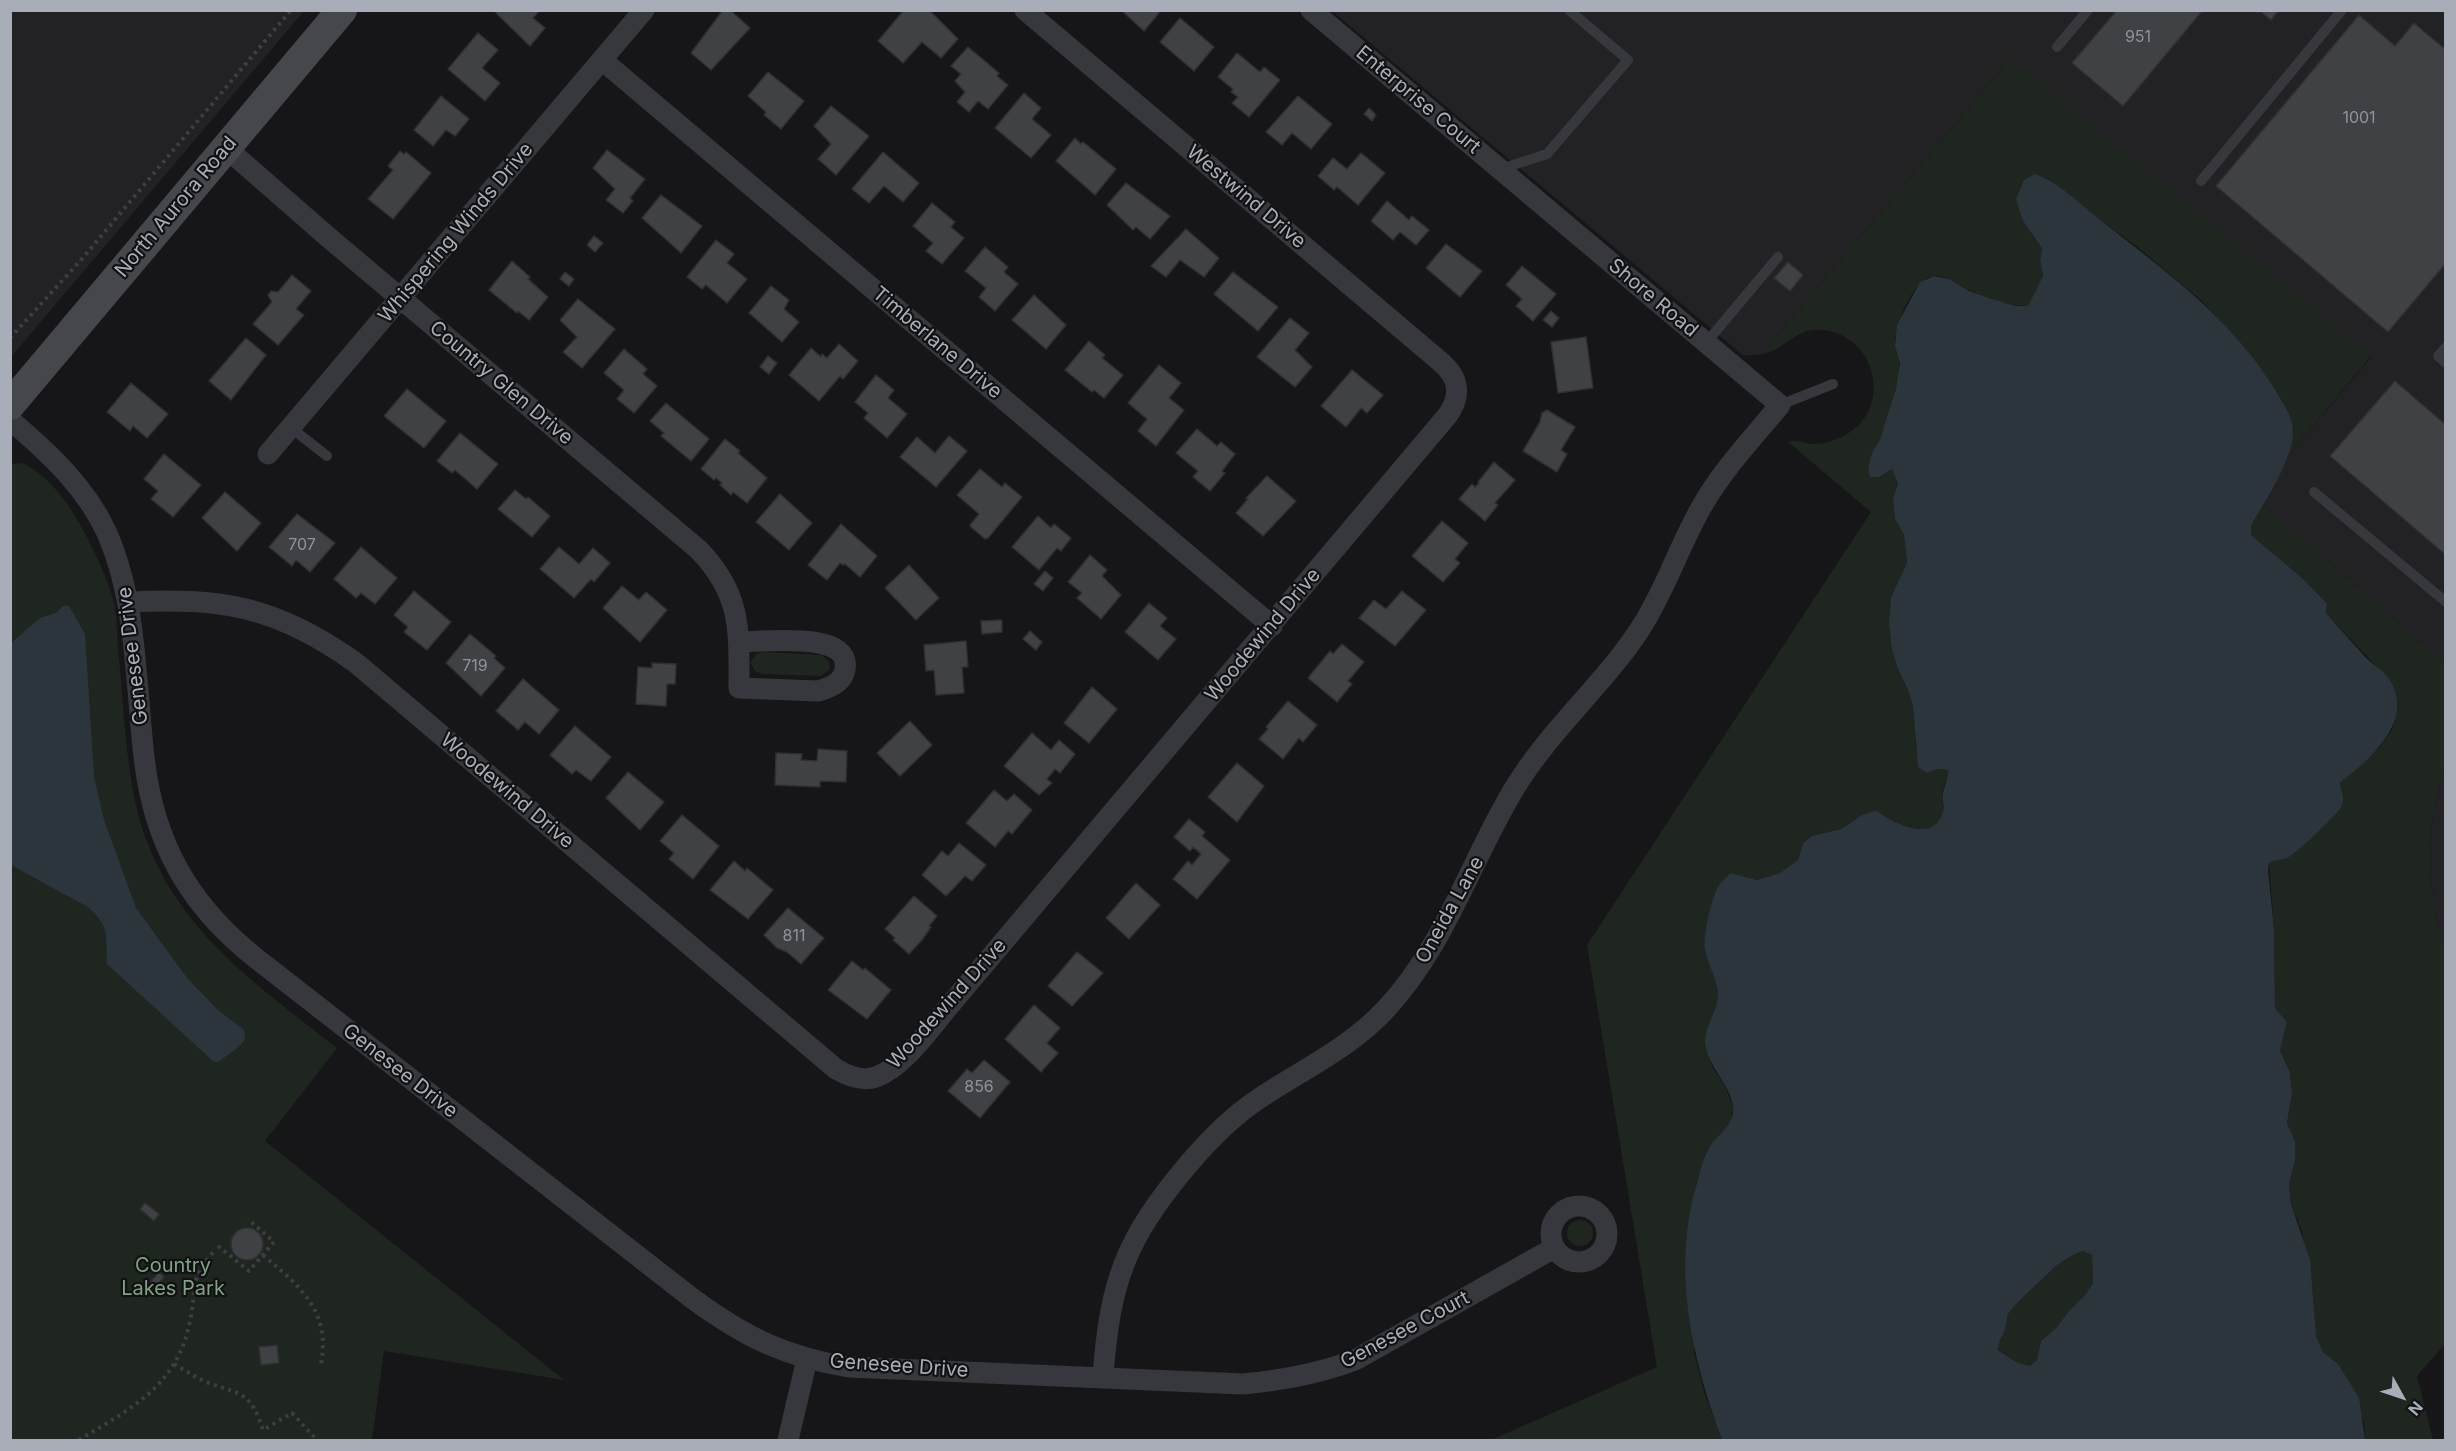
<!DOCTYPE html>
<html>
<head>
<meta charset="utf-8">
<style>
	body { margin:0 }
	#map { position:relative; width:2456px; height:1451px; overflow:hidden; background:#161618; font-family:Inter,sans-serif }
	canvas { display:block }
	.frame { position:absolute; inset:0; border:12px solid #a8adb8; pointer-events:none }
	.north { position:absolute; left:2372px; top:1367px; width:60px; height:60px; -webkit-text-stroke:4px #111113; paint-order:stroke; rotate:130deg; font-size:16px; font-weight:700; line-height:24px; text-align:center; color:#a8adb8 }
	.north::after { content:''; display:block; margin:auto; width:21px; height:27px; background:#a8adb8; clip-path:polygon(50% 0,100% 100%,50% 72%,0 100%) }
</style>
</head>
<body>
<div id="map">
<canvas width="2456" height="1451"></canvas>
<div class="frame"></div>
<div class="north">N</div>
</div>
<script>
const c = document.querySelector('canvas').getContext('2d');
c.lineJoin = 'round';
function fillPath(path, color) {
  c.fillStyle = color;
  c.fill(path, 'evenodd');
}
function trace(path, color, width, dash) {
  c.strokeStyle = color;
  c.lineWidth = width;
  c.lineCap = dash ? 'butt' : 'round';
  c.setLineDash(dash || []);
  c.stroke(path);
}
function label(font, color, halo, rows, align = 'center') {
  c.font = font + ' Inter,sans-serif';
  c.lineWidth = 4.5;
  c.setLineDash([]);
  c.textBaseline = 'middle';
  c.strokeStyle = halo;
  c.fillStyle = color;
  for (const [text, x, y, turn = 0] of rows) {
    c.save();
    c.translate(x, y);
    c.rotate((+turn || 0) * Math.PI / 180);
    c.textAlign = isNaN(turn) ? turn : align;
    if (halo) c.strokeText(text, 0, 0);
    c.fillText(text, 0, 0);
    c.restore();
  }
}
fillPath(new Path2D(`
	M 11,10 L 304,11 L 11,357 L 10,11 Z
	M 1332,11 L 2445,11 L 2445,664 L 2263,504 L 2288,456 L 2371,357 L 2010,59 L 1762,354 L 1744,356 Z
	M 2445,769 L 2445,953 L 2437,925 L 2431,881 L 2430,839 L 2435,801 Z`), '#222225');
fillPath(new Path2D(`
	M 2011,58 L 2371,356 L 2288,456 L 2294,429 L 2266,376 L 2239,342 L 2202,301 L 2135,245 L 2098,218 L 2023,221 L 2042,248 L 2040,260 L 2043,276 L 2028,306 C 2009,306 1989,299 1971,291 C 1959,287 1947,274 1933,276 C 1913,279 1895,325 1895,344 C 1895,350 1899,356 1899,362 C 1901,369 1898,381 1896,389 C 1891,411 1884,434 1872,453 L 1892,469 L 1898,484 L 1893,499 L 1895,519 L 1904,535 L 1907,563 L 1891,597 L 1898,669 L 1908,690 L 1913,706 L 1916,727 L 1915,745 L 1927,773 L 1938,769 L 1948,770 C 1948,779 1942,788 1942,797 C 1942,802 1944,806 1943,811 C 1936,845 1892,823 1876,810 L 1862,815 L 1841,829 L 1812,836 L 1803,843 L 1798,860 L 1780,873 L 1757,880 L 1730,874 L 1705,949 L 1716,979 L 1718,1001 L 1705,1039 L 1712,1067 L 1725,1086 L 1733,1107 L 1731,1124 L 1707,1151 L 1696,1186 L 1694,1352 L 1705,1395 L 1722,1440 L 1491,1440 L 1657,1367 L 1587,945 L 1871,512 L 1788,442 C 1797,438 1805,444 1815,444 C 1824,444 1837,440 1845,435 C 1890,412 1879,345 1833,332 C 1797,322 1789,349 1762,354 Z
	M 22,463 C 48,475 66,500 80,524 C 93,549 107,575 114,603 C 117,618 117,634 118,649 C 125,711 125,792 150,849 C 188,940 263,989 337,1048 L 265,1141 L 564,1380 L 384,1351 L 372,1440 L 11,1440 L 10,464 Z
	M 2263,504 L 2445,664 L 2445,769 L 2435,801 L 2430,839 L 2431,881 L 2437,925 L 2446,953 L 2446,1343 L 2417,1376 L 2433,1440 L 2365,1440 L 2364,1422 L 2338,1364 L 2323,1352 L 2316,1336 L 2302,1231 L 2291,1204 L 2289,1184 L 2295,1160 L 2295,1142 L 2287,1123 L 2292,1094 L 2290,1072 L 2280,1051 L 2287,1022 L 2275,1008 L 2274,930 L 2269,863 C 2275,859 2281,861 2286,858 C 2296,853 2337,815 2342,806 C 2346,797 2340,791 2340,783 L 2379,748 L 2392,730 L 2396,714 L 2378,668 L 2326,613 L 2327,602 L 2302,578 L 2251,535 L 2251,526 Z
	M 762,652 L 821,655 L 829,661 L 830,669 L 821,676 L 762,674 L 756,672 L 750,663 L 756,654 Z
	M1567 1233a13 13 0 1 1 26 0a13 13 0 1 1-26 0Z
	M 2084,1251 L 2092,1255 L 2093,1283 L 2086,1294 L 2069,1311 L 2056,1328 L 2041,1341 L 2037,1360 L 2030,1366 L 2018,1363 L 1998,1349 L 2000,1340 L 2004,1333 L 2008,1314 L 2018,1302 L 2056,1266 L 2071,1256 Z`), '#1e261f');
fillPath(new Path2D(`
	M 2035,174 C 2061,184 2076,201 2098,218 C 2165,271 2232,318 2277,393 C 2283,404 2293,417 2293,430 C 2294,459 2265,500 2251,526 L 2251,535 L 2302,578 L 2327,603 L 2326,613 C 2339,628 2353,643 2366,658 C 2374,665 2384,671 2390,680 C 2415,722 2369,760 2340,783 C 2340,791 2346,797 2342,806 C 2337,815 2297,853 2287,858 C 2281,861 2275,859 2269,863 L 2268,870 L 2274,930 L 2275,1008 L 2287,1022 L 2280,1051 L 2290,1072 L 2292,1094 L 2287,1123 L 2295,1141 L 2295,1160 L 2289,1184 L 2291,1204 L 2310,1260 L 2316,1336 L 2323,1352 L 2338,1364 L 2359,1398 L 2365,1440 L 1722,1440 C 1692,1359 1671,1268 1697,1183 C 1700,1173 1702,1162 1707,1152 C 1714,1135 1735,1128 1733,1107 C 1731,1085 1707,1067 1705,1041 C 1705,1027 1715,1014 1717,1002 C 1721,983 1708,967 1705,949 C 1703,935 1711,900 1718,887 C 1721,882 1726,878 1730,873 L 1757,880 L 1780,873 L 1798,860 L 1803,843 L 1812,836 L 1841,829 L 1862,815 L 1876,810 C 1892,823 1935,845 1943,811 C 1945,805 1941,799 1943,793 C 1945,784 1948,779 1948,770 L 1938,769 L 1927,773 L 1918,767 L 1913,706 L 1908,690 L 1898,669 L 1892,649 L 1889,623 L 1891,597 L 1907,563 L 1904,535 L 1895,519 L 1893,499 L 1898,484 L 1892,469 L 1879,477 L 1870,477 L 1868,469 L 1872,453 L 1880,439 L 1896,389 L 1900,363 L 1895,346 L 1897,325 L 1920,282 L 1934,276 L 1949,279 L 1969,291 L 1992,299 L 2016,306 L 2028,306 L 2043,276 L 2040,260 L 2042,248 L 2023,221 L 2016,199 L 2024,180 ZM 2083,1251 L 2092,1255 L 2093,1283 L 2086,1294 L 2069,1311 L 2056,1328 L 2041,1341 L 2037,1360 L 2030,1366 L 2018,1363 L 1998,1350 L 2000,1340 L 2004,1333 L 2008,1314 L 2018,1302 L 2056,1266 L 2071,1256 Z
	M 63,606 L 69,606 L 85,634 L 94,777 L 104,820 L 136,908 L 187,978 L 219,1011 L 243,1029 L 245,1034 L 244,1041 L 236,1049 L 218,1062 L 213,1061 L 107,964 C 105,936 112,929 88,907 L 11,865 L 11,643 L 40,618 L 56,613 Z`), '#2c353c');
const building = new Path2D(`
	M 497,10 L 540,10 L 533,18 L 545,28 L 530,46 L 496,13 Z
	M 723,10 L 730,10 L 750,28 L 711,70 L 691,53 Z
	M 904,10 L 929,10 L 958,39 L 941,58 L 922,42 L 903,63 L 878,41 Z
	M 1121,10 L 1156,10 L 1159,13 L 1144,31 Z
	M 2117,10 L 2203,10 L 2123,106 L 2072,63 Z
	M 2256,10 L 2279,10 L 2271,20 L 2260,11 L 2258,13 Z
	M 2359,15 L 2395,46 L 2414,23 L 2446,50 L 2446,263 L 2388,332 L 2216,186 Z
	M 1180,18 L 1214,47 L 1194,71 L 1160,42 Z
	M 478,33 L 498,50 L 482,68 L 500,83 L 485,101 L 448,69 Z
	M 968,47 L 999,73 L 997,76 L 1008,85 L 988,109 L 978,101 L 969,112 L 957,102 L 965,92 L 955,81 L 961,74 L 951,66 Z
	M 1237,53 L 1260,72 L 1264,67 L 1280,80 L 1249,117 L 1232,103 L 1238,97 L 1231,92 L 1233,89 L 1218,77 Z
	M 768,72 L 804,101 L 781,129 L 764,115 L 766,112 L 748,96 Z
	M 1024,93 L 1041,108 L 1032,119 L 1051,135 L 1031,158 L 995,128 Z
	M 441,96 L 469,119 L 455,136 L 446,130 L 433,146 L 414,130 Z
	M 1298,96 L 1332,124 L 1311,149 L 1292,133 L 1282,145 L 1266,132 Z
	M 831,106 L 869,136 L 836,175 L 818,159 L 831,144 L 814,126 Z
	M 1369,108 L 1376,115 L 1372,121 L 1364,114 Z
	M 1075,138 L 1081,144 L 1083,142 L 1116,169 L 1095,195 L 1056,161 Z
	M 607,150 L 645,179 L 630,198 L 633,201 L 623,213 L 606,200 L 615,189 L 593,168 Z
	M 400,151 L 404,154 L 406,152 L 431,173 L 393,219 L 368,199 L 393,170 L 388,166 Z
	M 883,152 L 919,183 L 903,202 L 884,186 L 869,203 L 852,189 Z
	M 1361,153 L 1385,173 L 1358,205 L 1337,187 L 1334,190 L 1318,176 L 1333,158 L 1347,169 Z
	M 1126,183 L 1170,216 L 1150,239 L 1136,227 L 1133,230 L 1107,205 Z
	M 661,195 L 702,226 L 681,253 L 642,218 Z
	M 1387,201 L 1409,220 L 1412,216 L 1429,230 L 1416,245 L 1400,232 L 1393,240 L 1371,221 Z
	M 932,203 L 955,222 L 951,227 L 964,238 L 942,264 L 926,251 L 933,243 L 913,226 Z
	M 1186,229 L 1219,258 L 1204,277 L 1180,260 L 1166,277 L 1151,266 Z
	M 594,236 L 603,243 L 595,252 L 587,245 Z
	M 716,240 L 734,254 L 727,263 L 747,279 L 727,303 L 706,285 L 702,289 L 687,277 Z
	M 1446,244 L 1482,271 L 1460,297 L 1426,268 Z
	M 985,247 L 1008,267 L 1004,272 L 1018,284 L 995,311 L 979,297 L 986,288 L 965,271 Z
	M 512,261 L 530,277 L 528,279 L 548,297 L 529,320 L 518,311 L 517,313 L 489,290 Z
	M 1788,262 L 1803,275 L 1790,291 L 1774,278 Z
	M 1522,266 L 1556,294 L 1533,321 L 1516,306 L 1522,299 L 1506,285 Z
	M 565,272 L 574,279 L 569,286 L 560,279 Z
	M 1233,272 L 1278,307 L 1258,331 L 1214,294 Z
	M 292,275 L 311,291 L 296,309 L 304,315 L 278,345 L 253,324 L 272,302 L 268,295 L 271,291 L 278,292 Z
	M 771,286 L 789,300 L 784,309 L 799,322 L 782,342 L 749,313 Z
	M 1034,295 L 1066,325 L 1046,349 L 1012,320 Z
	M 578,299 L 615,329 L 582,368 L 563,352 L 577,337 L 560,320 Z
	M 1551,311 L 1559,318 L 1552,327 L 1543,320 Z
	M 1290,318 L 1309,333 L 1295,350 L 1312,367 L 1295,387 L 1257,357 Z
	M 1586,337 L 1593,388 L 1558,393 L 1551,342 Z
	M 246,338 L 266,355 L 231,400 L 209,381 Z
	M 1089,341 L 1105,355 L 1102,358 L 1123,375 L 1104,398 L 1094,390 L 1092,392 L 1065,370 Z
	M 839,344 L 858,361 L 843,379 L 840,376 L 819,401 L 789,375 L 811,348 L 821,357 L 822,354 L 827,358 Z
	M 624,349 L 647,369 L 643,374 L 657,386 L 634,413 L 617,399 L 624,390 L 604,373 Z
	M 768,356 L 777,363 L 769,374 L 760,367 Z
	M 1159,365 L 1181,383 L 1169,398 L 1184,410 L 1156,446 L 1138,431 L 1147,419 L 1128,403 Z
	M 1352,370 L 1383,395 L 1367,413 L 1361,408 L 1346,427 L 1321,406 Z
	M 876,375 L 894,390 L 888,398 L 907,414 L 887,438 L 864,418 L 868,413 L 855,402 Z
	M 2395,381 L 2446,425 L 2446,555 L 2330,456 Z
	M 131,383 L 168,414 L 147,438 L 133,426 L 130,431 L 107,412 Z
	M 407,389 L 446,421 L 424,448 L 384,416 Z
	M 666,403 L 709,439 L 691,461 L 661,436 L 664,433 L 650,421 Z
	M 1547,410 L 1575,427 L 1561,450 L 1567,454 L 1557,472 L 1523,451 L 1540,422 L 1542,413 Z
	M 1197,429 L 1217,446 L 1221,442 L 1235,454 L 1222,471 L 1225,473 L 1210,491 L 1193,477 L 1198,471 L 1176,453 Z
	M 460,433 L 498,464 L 477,489 L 455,470 L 452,473 L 437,461 Z
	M 949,436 L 967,451 L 936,487 L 900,457 L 917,437 L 935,453 Z
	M 725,439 L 740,451 L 738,453 L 767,478 L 747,503 L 733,492 L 731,495 L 720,485 L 722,483 L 716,478 L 714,480 L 701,469 Z
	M 164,454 L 201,485 L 173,517 L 151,499 L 158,491 L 144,479 Z
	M 1494,462 L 1515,480 L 1495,503 L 1498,505 L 1485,521 L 1459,499 L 1472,484 L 1475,487 L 1479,483 L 1478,482 Z
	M 980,469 L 1002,487 L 1005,483 L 1022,497 L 988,538 L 985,539 L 971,527 L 970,525 L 979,514 L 957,495 Z
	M 1267,476 L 1296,501 L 1263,536 L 1236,513 L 1248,499 L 1246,498 Z
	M 515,490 L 526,499 L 528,497 L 550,516 L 532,537 L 498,509 Z
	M 225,492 L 261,523 L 237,551 L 202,518 Z
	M 780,494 L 812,523 L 789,550 L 756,522 Z
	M 297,514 L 335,543 L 310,572 L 296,560 L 292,566 L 269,547 Z
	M 1038,516 L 1051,528 L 1054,524 L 1071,538 L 1061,551 L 1057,548 L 1039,570 L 1012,547 Z
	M 1442,521 L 1468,543 L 1455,559 L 1460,563 L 1443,582 L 1412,556 Z
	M 841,524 L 877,556 L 860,577 L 845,564 L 843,565 L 840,563 L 827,580 L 808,565 Z
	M 361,547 L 397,578 L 375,604 L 361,593 L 356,598 L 334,579 Z
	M 559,547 L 579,564 L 593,548 L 610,563 L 594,582 L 591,579 L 574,598 L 540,569 Z
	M 1090,555 L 1107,570 L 1102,576 L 1121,595 L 1101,619 L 1077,598 L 1082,593 L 1068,582 Z
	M 909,565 L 939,598 L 916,620 L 885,588 Z
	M 1045,571 L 1053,578 L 1043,591 L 1034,584 Z
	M 622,586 L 639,600 L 646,592 L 667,610 L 640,642 L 603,608 Z
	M 414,591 L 451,622 L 427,650 L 404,632 L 408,627 L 394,615 Z
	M 1402,591 L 1426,610 L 1395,646 L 1359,618 L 1374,600 L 1386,609 Z
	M 1149,603 L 1167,618 L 1160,626 L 1176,639 L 1158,660 L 1125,632 Z
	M 1002,620 L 1002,632 L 982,634 L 981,621 Z
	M 1030,631 L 1042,642 L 1036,650 L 1023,639 Z
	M 470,634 L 496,656 L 494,658 L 505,668 L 481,696 L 446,663 Z
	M 966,641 L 968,667 L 962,667 L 964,693 L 936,695 L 934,670 L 926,671 L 924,645 Z
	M 1342,644 L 1364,662 L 1348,681 L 1352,684 L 1337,702 L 1308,678 L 1330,651 L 1333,654 Z
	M 652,663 L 676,664 L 675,684 L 667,684 L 666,706 L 636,704 L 638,667 L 652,668 Z
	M 523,679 L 559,710 L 539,734 L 525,722 L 518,730 L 496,711 Z
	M 1092,687 L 1117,709 L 1089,743 L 1064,723 Z
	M 1288,701 L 1317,725 L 1303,742 L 1299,738 L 1283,759 L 1259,739 L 1268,729 L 1266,727 Z
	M 910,721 L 932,745 L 900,776 L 877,753 Z
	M 575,726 L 611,757 L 591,781 L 576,770 L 572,774 L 550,755 Z
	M 1032,733 L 1051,750 L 1059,740 L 1075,754 L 1060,773 L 1055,769 L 1047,779 L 1052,783 L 1039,795 L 1004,766 Z
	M 818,749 L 847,751 L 846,782 L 820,781 L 820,787 L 775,785 L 776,753 L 802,754 L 801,760 L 817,761 Z
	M 1237,763 L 1264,786 L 1237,822 L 1208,797 Z
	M 628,772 L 664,802 L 640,830 L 606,798 Z
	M 994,790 L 1007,801 L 1014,794 L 1032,810 L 1012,834 L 1008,831 L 995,847 L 966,823 Z
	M 682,815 L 719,846 L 693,879 L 669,859 L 674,853 L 660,841 Z
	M 1189,819 L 1205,832 L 1202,836 L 1230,860 L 1197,899 L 1173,879 L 1188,861 L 1192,865 L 1201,854 L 1193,847 L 1190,851 L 1174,837 Z
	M 959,843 L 986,865 L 972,881 L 965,876 L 946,896 L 922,875 L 942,851 L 948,856 Z
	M 734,861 L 745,871 L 747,868 L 773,890 L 748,919 L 710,890 Z
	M 1136,883 L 1160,905 L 1129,939 L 1106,918 Z
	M 914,896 L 937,916 L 929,926 L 931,927 L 922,940 L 909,954 L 893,940 L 895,938 L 885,929 Z
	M 788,908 L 824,938 L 801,964 L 787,952 L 777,948 L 764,935 Z
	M 1077,952 L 1103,973 L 1072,1006 L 1048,986 Z
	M 852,961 L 863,970 L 865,968 L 891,990 L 867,1019 L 828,990 Z
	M 1034,1005 L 1060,1028 L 1047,1043 L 1058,1053 L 1041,1072 L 1005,1039 Z
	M 984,1060 L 1010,1082 L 980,1118 L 948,1091 L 967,1069 L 972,1073 Z
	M 145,1203 L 159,1214 L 154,1221 L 140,1209 Z
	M231 1244a16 16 0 1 1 32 0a16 16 0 1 1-32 0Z
	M 159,1272 L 164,1277 L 153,1291 L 147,1286 Z
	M 277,1345 L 279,1363 L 261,1365 L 259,1347 Z`);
fillPath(building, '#404145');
trace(building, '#303034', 1.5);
trace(new Path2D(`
	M 10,338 L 81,260 L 291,10
	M 218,1246 L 249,1271 L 274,1242 L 248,1219
	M 263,1255 C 299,1286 331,1310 321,1364
	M 174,1364 C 186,1371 196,1378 209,1383 C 243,1395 251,1393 263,1430 L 292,1413 L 317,1440
	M 79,1440 C 131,1408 177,1387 190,1321 C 198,1284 187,1283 215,1250`), '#3d3f44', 4, [3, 4.5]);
trace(new Path2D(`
	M 2057,47 L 2088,10
	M 1501,169 L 1547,154 L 1628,60 L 1569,10
	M 2201,181 L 2342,10
	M 1706,343 L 1778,257
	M 2446,347 L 2438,356 L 2446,363
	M 1780,405 L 1833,384
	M 290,427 L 327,456
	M 2314,492 L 2446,602`), '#37383d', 10);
trace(new Path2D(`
	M 602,60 L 1272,626
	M 225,147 L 328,237 L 699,550 C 742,595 739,630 739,688 L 818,691 C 830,688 843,683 845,669 C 852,630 762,642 739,642
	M 10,420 C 48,452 86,487 107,533 C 126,577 132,622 136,669 C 140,705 141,742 147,778 C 160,855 196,911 257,959 L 693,1299 C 745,1337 785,1357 849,1367 L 1243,1384 C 1283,1380 1318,1374 1355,1360 L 1554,1248
	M 268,454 L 644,10
	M 128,602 C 223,597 278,607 356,663 L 836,1069 C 848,1076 862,1082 876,1077 C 904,1067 931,1027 950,1005 L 1447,416 C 1461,397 1460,379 1442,363 L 1025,10
	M1551 1234a28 28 0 1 1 56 0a28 28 0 1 1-56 0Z
	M 1103,1376 C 1110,1282 1125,1240 1186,1167 C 1207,1142 1230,1118 1257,1100 C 1301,1070 1349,1049 1386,1009 C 1445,946 1470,862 1514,789 C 1550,729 1605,684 1642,626 C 1666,588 1680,544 1702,506 C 1723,469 1753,438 1780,405 L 1311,10
	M 788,1440 L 807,1359`), '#37383d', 21);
trace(new Path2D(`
	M 10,405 L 342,10`), '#45474d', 30);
label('16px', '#8e929b', null, [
	["951",2138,37],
	["1001",2359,118],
	["707",302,545],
	["719",475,666],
	["811",794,936],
	["856",979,1087]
]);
label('20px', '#a8adb8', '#111113', [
	["Enterprise Court",1418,100,40],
	["Westwind Drive",1246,197,40],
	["North Aurora Road",176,207,-50],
	["Whispering Winds Drive",456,233,-50],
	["Shore Road",1653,298,40],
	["Timberlane Drive",937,343,40],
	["Country Glen Drive",501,383,40],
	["Woodewind Drive",1263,635,-50],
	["Genesee Drive",133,656,-97],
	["Woodewind Drive",507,791,40],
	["Oneida Lane",1450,910,-61],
	["Woodewind Drive",947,1004,-48],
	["Genesee Drive",400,1071,38],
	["Genesee Court",1405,1330,-28],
	["Genesee Drive",899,1366,4]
]);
label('20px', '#7fa381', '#111113', [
	["Country",173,1266],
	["Lakes Park",173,1289]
]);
</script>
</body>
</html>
